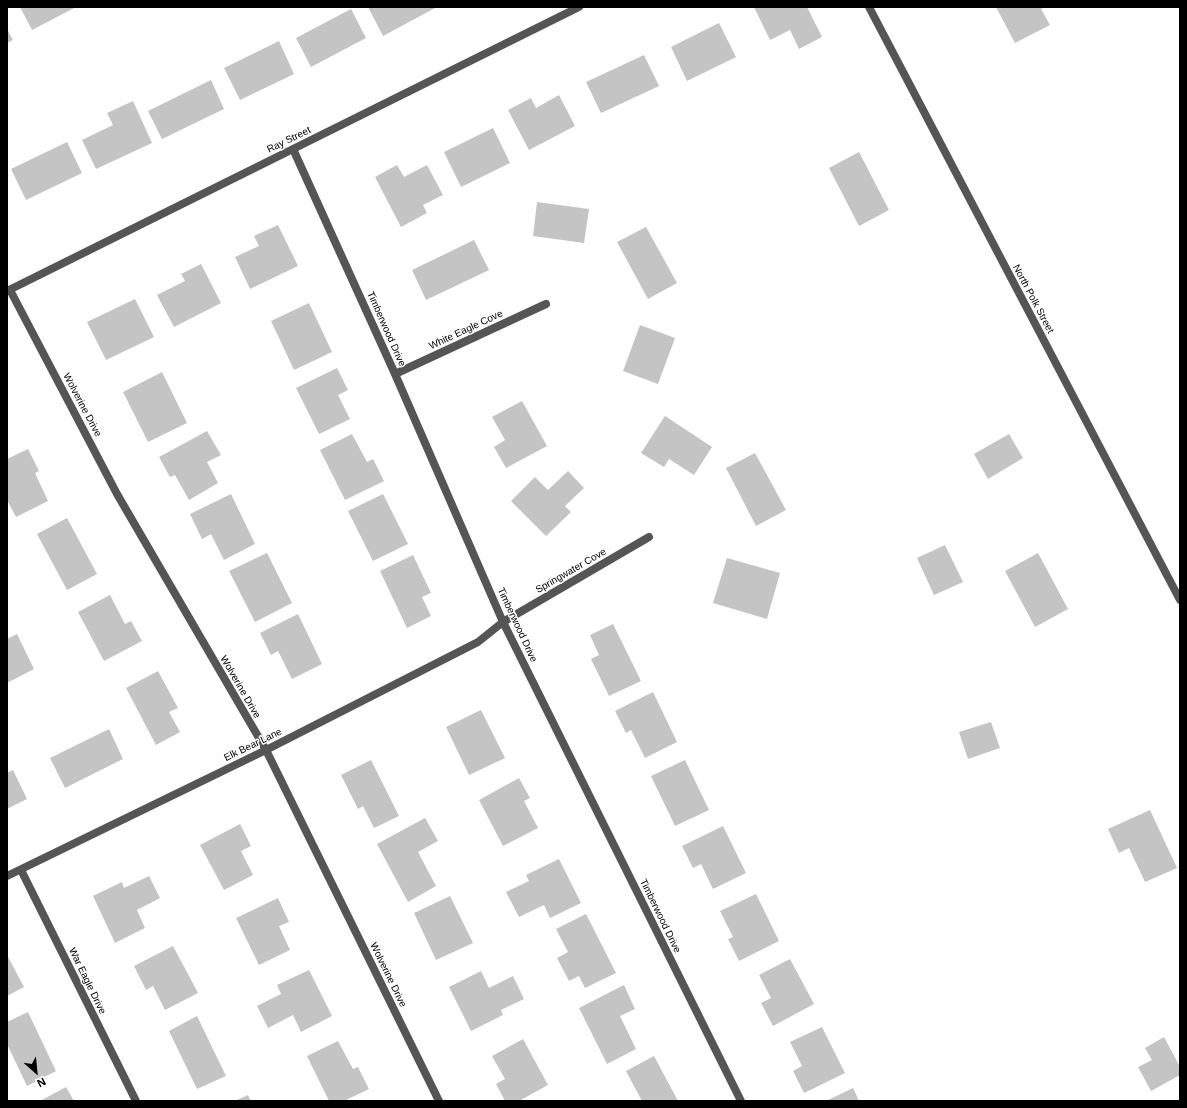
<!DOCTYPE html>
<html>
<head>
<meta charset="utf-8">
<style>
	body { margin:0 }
	#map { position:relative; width:1187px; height:1108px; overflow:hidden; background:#fff; font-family:Helvetica,sans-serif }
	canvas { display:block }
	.frame { position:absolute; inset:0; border:8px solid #000; pointer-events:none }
	.north { position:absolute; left:16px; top:1052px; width:40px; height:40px; -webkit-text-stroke:3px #fff; paint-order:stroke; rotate:153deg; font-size:11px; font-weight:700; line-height:16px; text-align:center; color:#000 }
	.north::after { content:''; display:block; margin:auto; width:14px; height:18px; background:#000; clip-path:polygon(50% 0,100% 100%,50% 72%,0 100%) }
</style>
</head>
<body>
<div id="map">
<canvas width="1187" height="1108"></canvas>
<div class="frame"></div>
<div class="north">N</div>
</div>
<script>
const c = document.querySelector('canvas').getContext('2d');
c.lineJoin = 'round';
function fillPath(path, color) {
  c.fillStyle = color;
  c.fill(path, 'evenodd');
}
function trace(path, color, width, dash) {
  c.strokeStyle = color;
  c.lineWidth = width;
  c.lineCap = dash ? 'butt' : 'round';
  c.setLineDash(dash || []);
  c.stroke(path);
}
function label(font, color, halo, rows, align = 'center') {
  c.font = font + ' Helvetica,sans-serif';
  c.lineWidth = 3;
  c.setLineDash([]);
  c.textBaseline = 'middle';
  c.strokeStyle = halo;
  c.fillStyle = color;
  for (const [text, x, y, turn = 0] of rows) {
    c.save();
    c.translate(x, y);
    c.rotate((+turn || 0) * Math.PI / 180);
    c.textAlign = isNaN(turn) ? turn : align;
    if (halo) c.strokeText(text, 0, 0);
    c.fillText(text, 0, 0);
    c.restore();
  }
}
fillPath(new Path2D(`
	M 20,7 L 76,7 L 32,30 Z
	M 368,7 L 437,7 L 383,36 Z
	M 754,7 L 807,7 L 822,37 L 799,49 L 790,30 L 770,40 Z
	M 996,7 L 1045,7 L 1041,9 L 1050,25 L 1015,43 Z
	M 351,9 L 366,38 L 311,67 L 296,38 Z
	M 719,23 L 736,57 L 687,81 L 671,47 Z
	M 7,29 L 13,40 L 7,43 Z
	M 279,41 L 294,74 L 240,100 L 224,68 Z
	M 644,55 L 659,86 L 601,113 L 586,82 Z
	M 211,80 L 224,109 L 162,139 L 148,111 Z
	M 559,95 L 575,126 L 529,150 L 508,110 L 531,98 L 536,108 Z
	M 133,101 L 152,143 L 96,169 L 82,140 L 113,125 L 107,113 Z
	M 493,128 L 510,163 L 461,187 L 444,152 Z
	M 67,142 L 82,173 L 26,200 L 11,169 Z
	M 859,152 L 889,210 L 859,226 L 829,168 Z
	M 397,165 L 404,177 L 427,165 L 443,195 L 423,205 L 427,213 L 401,227 L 375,177 Z
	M 537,202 L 589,209 L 584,243 L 533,236 Z
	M 278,225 L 298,266 L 250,289 L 235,257 L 259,246 L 254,236 Z
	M 646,227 L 677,283 L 648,299 L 617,242 Z
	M 474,240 L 489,270 L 426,300 L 412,270 Z
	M 201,264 L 221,303 L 174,327 L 157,295 L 185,281 L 181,274 Z
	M 135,299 L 154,337 L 106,360 L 87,322 Z
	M 309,303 L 332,352 L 294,370 L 271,321 Z
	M 640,325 L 675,338 L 658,384 L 623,371 Z
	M 337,368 L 348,390 L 338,395 L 350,419 L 319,434 L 296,388 Z
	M 162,372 L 187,423 L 148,442 L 123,392 Z
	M 522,401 L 547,446 L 506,468 L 494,447 L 505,440 L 492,417 Z
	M 665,416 L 712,447 L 694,475 L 669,459 L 664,467 L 641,453 Z
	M 207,431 L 221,455 L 207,462 L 218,483 L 189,500 L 175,475 L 170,477 L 159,457 Z
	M 352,434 L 367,462 L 373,459 L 384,481 L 345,500 L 320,450 Z
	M 1009,434 L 1023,458 L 988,479 L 974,454 Z
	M 28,449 L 39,471 L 35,473 L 48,501 L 16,517 L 7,500 L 7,459 Z
	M 755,453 L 786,510 L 756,526 L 726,468 Z
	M 568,471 L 584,488 L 565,506 L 571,512 L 546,536 L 511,501 L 535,477 L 548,490 Z
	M 231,494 L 255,544 L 224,560 L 211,534 L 202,539 L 190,514 Z
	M 383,494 L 408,544 L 373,561 L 348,511 Z
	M 67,518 L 97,574 L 67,590 L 37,534 Z
	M 945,545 L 963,582 L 934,595 L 917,558 Z
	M 267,553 L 292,603 L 255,622 L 229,571 Z
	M 1038,553 L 1068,609 L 1035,627 L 1005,571 Z
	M 413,555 L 431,593 L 422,597 L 431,616 L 407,628 L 380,571 Z
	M 727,558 L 780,573 L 767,619 L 713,603 Z
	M 110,595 L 125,624 L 131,621 L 142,641 L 104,661 L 78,612 Z
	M 298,614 L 322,664 L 292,679 L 278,651 L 271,655 L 260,633 Z
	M 613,624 L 641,681 L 609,696 L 591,659 L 599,655 L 590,635 Z
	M 17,634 L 34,669 L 7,683 L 7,639 Z
	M 158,671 L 178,708 L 169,712 L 180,732 L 156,745 L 126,688 Z
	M 653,692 L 677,742 L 645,758 L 631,730 L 626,733 L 615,711 Z
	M 481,710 L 505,758 L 469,775 L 446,727 Z
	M 991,722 L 1000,748 L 968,759 L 959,732 Z
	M 109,729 L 123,759 L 65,788 L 50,758 Z
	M 371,760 L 399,816 L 374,828 L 363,806 L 358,809 L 341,775 Z
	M 685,760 L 709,810 L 675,826 L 651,776 Z
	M 13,770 L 27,799 L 7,809 L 7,773 Z
	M 519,778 L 530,798 L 524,801 L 538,828 L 503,846 L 479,800 Z
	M 1150,810 L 1177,868 L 1145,882 L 1129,848 L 1119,853 L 1108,829 Z
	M 425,818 L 438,841 L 418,852 L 436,886 L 408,902 L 377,844 Z
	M 240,824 L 251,846 L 241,851 L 253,875 L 224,890 L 200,845 Z
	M 723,826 L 746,873 L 713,889 L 701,864 L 693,868 L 682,846 Z
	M 559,859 L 581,903 L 550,918 L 544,905 L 519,917 L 506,892 L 529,881 L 526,875 Z
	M 149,876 L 160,898 L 137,910 L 145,928 L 115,943 L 93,896 L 122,882 L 124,888 Z
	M 756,894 L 779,941 L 739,961 L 728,939 L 733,937 L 720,911 Z
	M 450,896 L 473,943 L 436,960 L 414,913 Z
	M 278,898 L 289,922 L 279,926 L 290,950 L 259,965 L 236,918 Z
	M 586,914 L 616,973 L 585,988 L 579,976 L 569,981 L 557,958 L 568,952 L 556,929 Z
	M 173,946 L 198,993 L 165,1010 L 153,986 L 146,990 L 134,966 Z
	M 7,955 L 24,987 L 7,996 Z
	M 790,959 L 814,1004 L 773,1026 L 761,1003 L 771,998 L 759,975 Z
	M 309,970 L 332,1016 L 301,1032 L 293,1015 L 268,1028 L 257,1006 L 281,994 L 277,985 Z
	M 481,971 L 489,988 L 513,976 L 524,999 L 501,1010 L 503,1015 L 471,1031 L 449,987 Z
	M 624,985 L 635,1009 L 620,1016 L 636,1049 L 607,1064 L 579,1008 Z
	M 28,1012 L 56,1071 L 27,1086 L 7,1044 L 7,1022 Z
	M 197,1016 L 226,1076 L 197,1089 L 169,1031 Z
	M 822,1027 L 845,1073 L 804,1093 L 793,1071 L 802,1066 L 790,1042 Z
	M 1164,1037 L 1180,1067 L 1180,1075 L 1151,1091 L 1138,1067 L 1152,1060 L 1145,1048 Z
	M 523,1039 L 548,1085 L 519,1101 L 505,1101 L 496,1084 L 505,1079 L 492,1056 Z
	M 338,1041 L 353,1069 L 358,1067 L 369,1089 L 344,1101 L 329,1101 L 307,1056 Z
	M 654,1056 L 678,1101 L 642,1101 L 626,1071 Z
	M 66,1087 L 74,1101 L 40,1101 Z
	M 853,1088 L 859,1101 L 826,1101 Z
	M 248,1095 L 251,1101 L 235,1101 Z`), '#c4c4c4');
trace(new Path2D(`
	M 869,7 L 1180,600
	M 293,149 L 395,374 L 503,622 L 741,1101
	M 10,290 L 117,494 L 266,750 L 439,1101
	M 7,291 L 579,7
	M 395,374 L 546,304
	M 21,870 L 136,1101
	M 7,876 L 266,750 L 478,642 L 503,622 L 649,537`), '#555', 8);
label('10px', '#000', '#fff', [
	["Ray Street",289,140,-26],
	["North Polk Street",1033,299,62],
	["Timberwood Drive",386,329,66],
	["White Eagle Cove",466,330,-25],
	["Wolverine Drive",82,405,62],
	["Springwater Cove",571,571,-30],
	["Timberwood Drive",517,625,65],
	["Wolverine Drive",240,687,60],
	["Elk Bear Lane",253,745,-26],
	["Timberwood Drive",660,916,64],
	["Wolverine Drive",388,975,64],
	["War Eagle Drive",87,981,64]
]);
</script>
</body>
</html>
